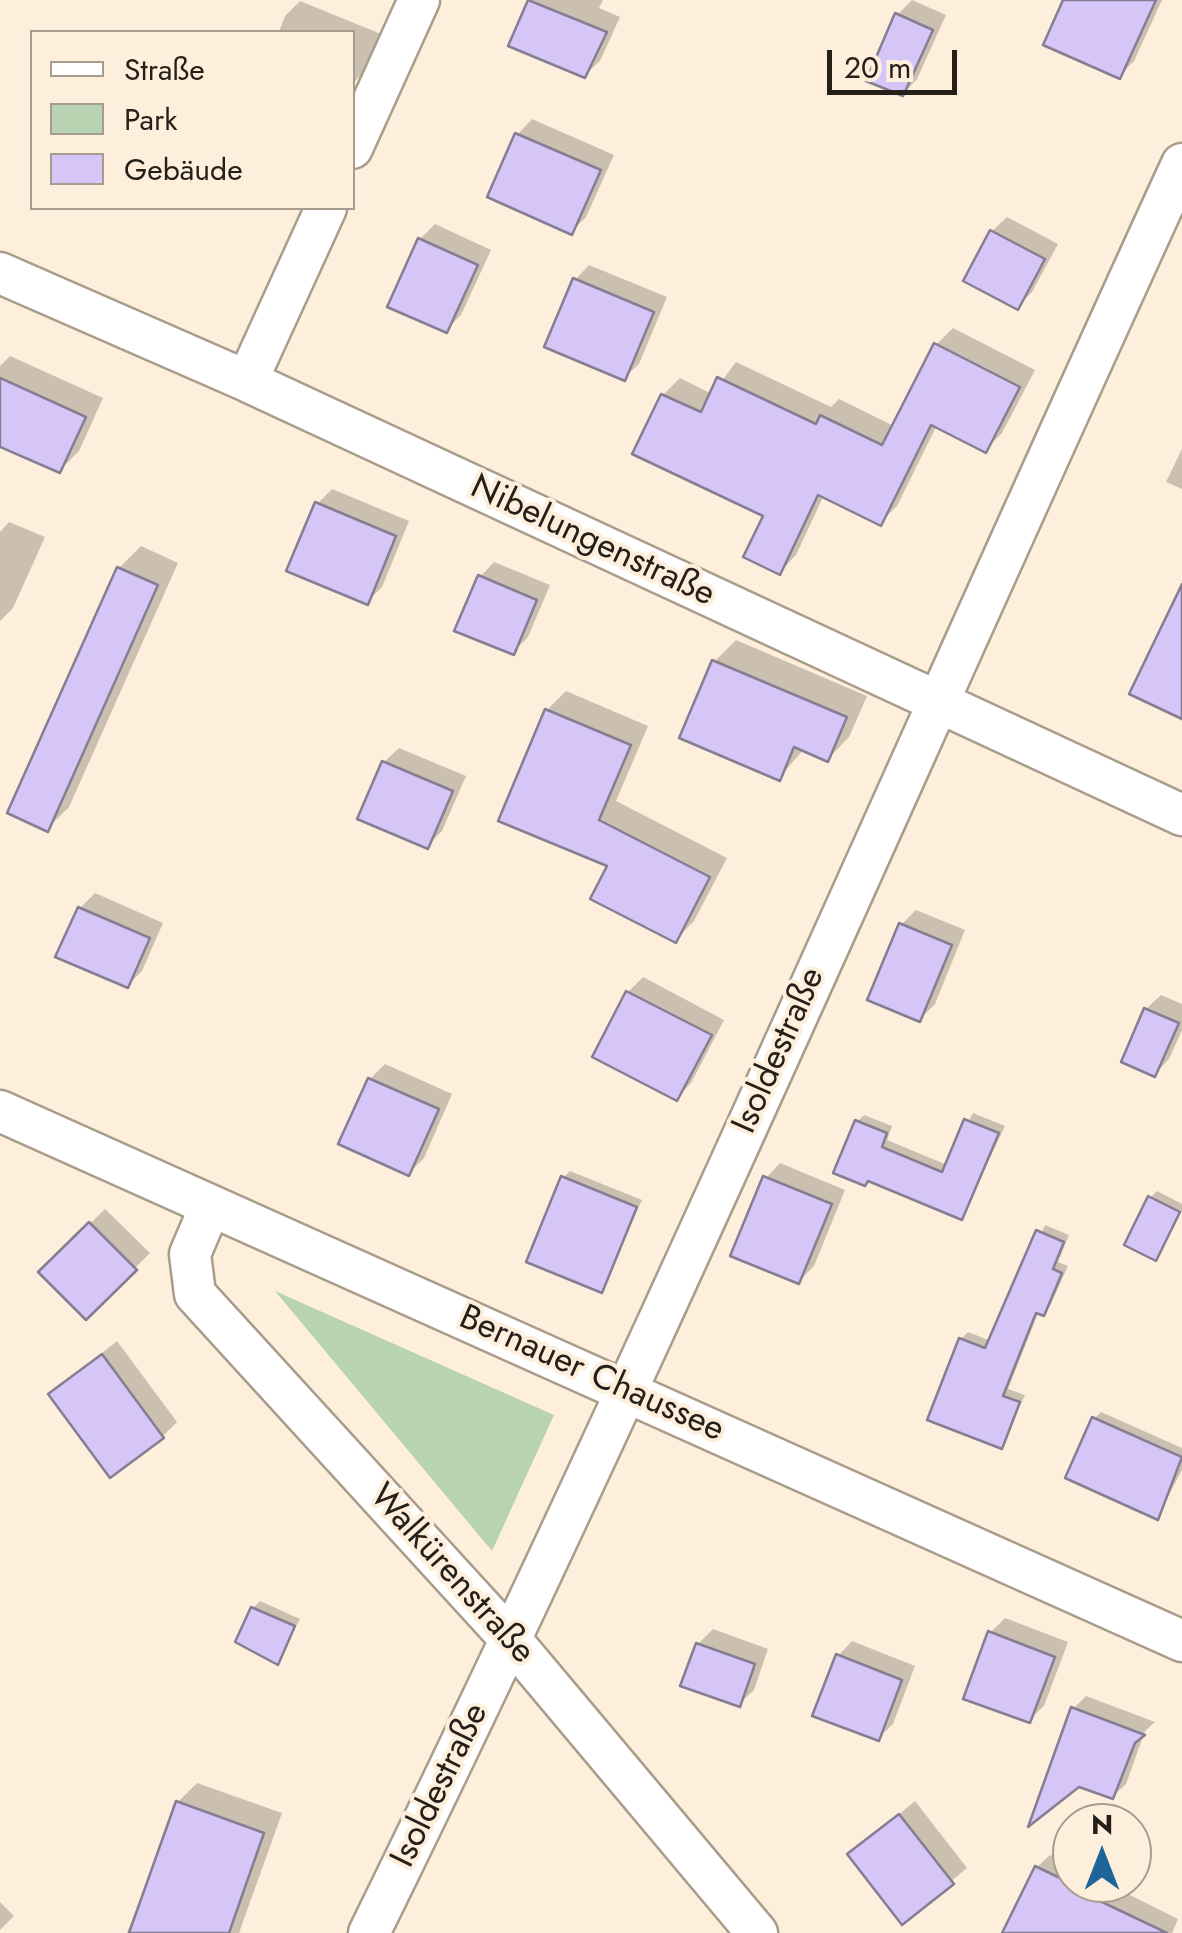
<!DOCTYPE html>
<html>
<head>
<meta charset="utf-8">
<style>
	body { margin:0 }
	#map { position:relative; width:1182px; height:1933px; overflow:hidden; background:#feefdc; font-family:Jost,sans-serif }
	canvas { display:block }
	.legend { position:absolute; left:30px; top:30px; width:325px; height:180px; box-sizing:border-box; background:#feefdc; border:2px solid #a79c8e; margin:0; padding:12px 18px; list-style:none; font-size:30px; color:#241f18 }
	.legend li { display:flex; align-items:center; gap:20px; height:50px }
	.legend b { width:50px; border:2px solid #a79c8e }
	.north { position:absolute; left:1052px; top:1803px; width:100px; height:100px; box-sizing:border-box; background:#feefdc; border:2px solid #a79c8e; border-radius:50%; rotate:0deg; font-size:28px; font-weight:700; line-height:40px; text-align:center; color:#241f18 }
	.north::after { content:''; display:block; margin:auto; width:35px; height:45px; background:#1f659a; clip-path:polygon(50% 0,100% 100%,50% 72%,0 100%) }
	.scale { position:absolute; left:827px; top:50px; width:130px; height:45px; box-sizing:border-box; border:5px solid #241f18; border-top:0; padding-left:12px; font-size:30px; line-height:35px; white-space:nowrap; color:#241f18; -webkit-text-stroke:8px #feefdc; paint-order:stroke }
</style>
</head>
<body>
<div id="map">
<canvas width="1182" height="1933"></canvas>
<ul class="legend">
<li><b style="height:12px;background:#fff"></b>Straße</li>
<li><b style="height:28px;background:#b8d3b2"></b>Park</li>
<li><b style="height:28px;background:#d6c5f7"></b>Gebäude</li>
</ul>
<div class="north">N</div>
<div class="scale">20 m</div>
</div>
<script>
const c = document.querySelector('canvas').getContext('2d');
c.lineJoin = 'round';
function fillPath(path, color) {
  c.fillStyle = color;
  c.fill(path, 'evenodd');
}
function trace(path, color, width, dash) {
  c.strokeStyle = color;
  c.lineWidth = width;
  c.lineCap = dash ? 'butt' : 'round';
  c.setLineDash(dash || []);
  c.stroke(path);
}
function label(font, color, halo, rows, align = 'center') {
  c.font = font + ' Jost,sans-serif';
  c.lineWidth = 8;
  c.setLineDash([]);
  c.textBaseline = 'middle';
  c.strokeStyle = halo;
  c.fillStyle = color;
  for (const [text, x, y, turn = 0] of rows) {
    c.save();
    c.translate(x, y);
    c.rotate((+turn || 0) * Math.PI / 180);
    c.textAlign = isNaN(turn) ? turn : align;
    if (halo) c.strokeText(text, 0, 0);
    c.fillText(text, 0, 0);
    c.restore();
  }
}
fillPath(new Path2D(`
	M 275,1291 L 554,1415 L 492,1551 Z`), '#b8d3b2');
fillPath(new Path2D(`
	M 531,0 L 603,0 L 599,8 L 620,17 L 600,61 L 585,75 L 511,45 Z
	M 912,0 L 946,15 L 917,79 L 903,94 L 897,15 Z
	M 1066,0 L 1162,0 L 1134,61 L 1119,76 Z
	M 300,1 L 381,34 L 366,70 L 352,84 L 352,32 L 279,32 L 285,16 Z
	M 532,119 L 614,155 L 586,217 L 571,232 L 518,134 Z
	M 1007,217 L 1058,244 L 1032,292 L 1017,307 L 992,231 Z
	M 435,224 L 491,250 L 461,315 L 446,330 L 420,239 Z
	M 589,265 L 667,297 L 639,364 L 624,378 L 575,280 Z
	M 953,328 L 1035,370 L 1002,433 L 985,450 L 937,425 L 897,506 L 880,523 L 824,495 L 796,555 L 780,572 L 766,515 L 663,395 L 680,378 L 712,394 L 736,362 L 831,407 L 839,399 L 894,426 L 937,344 Z
	M 10,356 L 103,398 L 79,451 L 60,470 L 0,444 L 0,366 Z
	M 1182,449 L 1182,489 L 1166,482 Z
	M 332,489 L 409,521 L 382,587 L 367,602 L 317,504 Z
	M 9,522 L 45,537 L 13,608 L 0,621 L 0,532 Z
	M 141,546 L 178,563 L 69,807 L 47,829 L 119,568 Z
	M 494,562 L 550,585 L 528,637 L 513,652 L 480,577 Z
	M 736,640 L 867,696 L 849,737 L 828,759 L 804,749 L 779,778 L 714,662 Z
	M 566,691 L 648,726 L 616,801 L 727,858 L 694,921 L 675,940 L 610,865 L 547,710 Z
	M 399,748 L 466,776 L 442,831 L 427,846 L 384,762 Z
	M 95,893 L 163,923 L 142,971 L 127,986 L 80,908 Z
	M 916,910 L 965,930 L 935,1004 L 920,1019 L 901,925 Z
	M 643,977 L 724,1020 L 691,1083 L 677,1098 L 595,1056 L 628,992 Z
	M 1161,995 L 1182,1004 L 1182,1030 L 1169,1059 L 1155,1074 L 1146,1009 Z
	M 385,1064 L 452,1094 L 424,1158 L 409,1173 L 370,1079 Z
	M 973,1113 L 1005,1126 L 962,1217 L 869,1179 L 857,1122 L 864,1115 L 892,1126 L 887,1140 L 947,1165 Z
	M 780,1163 L 845,1190 L 814,1266 L 799,1281 L 766,1178 Z
	M 570,1171 L 642,1200 L 601,1290 L 563,1178 Z
	M 1157,1191 L 1182,1204 L 1182,1211 L 1155,1258 L 1150,1198 Z
	M 105,1209 L 150,1253 L 86,1317 L 41,1272 Z
	M 1045,1225 L 1069,1235 L 1058,1262 L 1068,1266 L 1050,1306 L 1043,1313 L 1039,1311 L 1008,1389 L 1025,1395 L 1001,1446 L 961,1339 L 968,1332 L 991,1341 Z
	M 117,1341 L 177,1422 L 162,1437 L 51,1394 Z
	M 1101,1412 L 1182,1448 L 1182,1470 L 1157,1517 L 1094,1419 Z
	M 260,1601 L 300,1619 L 277,1662 L 253,1608 Z
	M 1005,1618 L 1068,1642 L 1044,1706 L 1029,1720 L 990,1633 Z
	M 713,1629 L 768,1649 L 754,1690 L 739,1704 L 698,1644 Z
	M 852,1641 L 915,1666 L 893,1724 L 878,1738 L 838,1656 Z
	M 1086,1696 L 1155,1722 L 1145,1731 L 1126,1784 L 1113,1796 L 1073,1709 Z
	M 197,1783 L 282,1813 L 239,1933 L 127,1933 L 178,1802 Z
	M 915,1801 L 967,1868 L 903,1921 L 850,1855 Z
	M 1050,1855 L 1072,1866 L 1072,1883 L 1106,1883 L 1178,1919 L 1172,1933 L 1011,1933 L 1037,1867 Z
	M 0,1902 L 14,1916 L 0,1930 Z`), '#0003');
const building = new Path2D(`
	M 528,0 L 607,32 L 585,78 L 508,46 Z
	M 1063,0 L 1156,0 L 1120,79 L 1043,45 Z
	M 895,13 L 933,30 L 903,96 L 866,81 Z
	M 515,133 L 601,170 L 572,235 L 487,197 Z
	M 990,230 L 1045,259 L 1018,310 L 963,281 Z
	M 418,238 L 478,265 L 447,333 L 387,307 Z
	M 573,278 L 654,312 L 625,381 L 544,347 Z
	M 934,343 L 1020,387 L 986,453 L 931,425 L 881,526 L 818,495 L 780,575 L 743,557 L 763,516 L 632,454 L 661,394 L 701,412 L 717,377 L 816,424 L 820,415 L 882,445 Z
	M 0,378 L 86,417 L 60,473 L 0,447 Z
	M 315,502 L 396,536 L 368,605 L 286,571 Z
	M 117,567 L 158,585 L 48,832 L 7,813 Z
	M 478,575 L 537,600 L 514,655 L 454,631 Z
	M 1182,584 L 1182,719 L 1129,694 Z
	M 712,660 L 847,717 L 828,762 L 794,747 L 780,781 L 679,738 Z
	M 545,709 L 631,745 L 599,820 L 710,877 L 676,943 L 590,899 L 607,866 L 498,821 Z
	M 382,761 L 453,791 L 428,849 L 357,819 Z
	M 78,907 L 150,938 L 128,988 L 55,957 Z
	M 899,923 L 952,945 L 920,1022 L 867,1000 Z
	M 626,991 L 712,1035 L 677,1101 L 592,1057 Z
	M 1144,1008 L 1179,1023 L 1155,1077 L 1121,1062 Z
	M 368,1078 L 439,1109 L 409,1176 L 338,1144 Z
	M 964,1119 L 999,1133 L 962,1220 L 868,1181 L 865,1186 L 833,1173 L 855,1120 L 887,1133 L 882,1147 L 942,1172 Z
	M 561,1176 L 637,1207 L 602,1293 L 526,1262 Z
	M 763,1176 L 832,1204 L 799,1284 L 730,1256 Z
	M 1148,1196 L 1180,1212 L 1156,1261 L 1124,1245 Z
	M 89,1222 L 137,1270 L 86,1320 L 38,1272 Z
	M 1036,1230 L 1064,1242 L 1053,1269 L 1062,1273 L 1044,1316 L 1036,1313 L 1003,1396 L 1020,1402 L 1002,1449 L 927,1420 L 959,1338 L 985,1348 Z
	M 102,1354 L 164,1438 L 110,1478 L 48,1394 Z
	M 1092,1417 L 1182,1457 L 1158,1520 L 1065,1478 Z
	M 251,1607 L 295,1626 L 278,1665 L 235,1642 Z
	M 988,1631 L 1055,1657 L 1030,1723 L 963,1699 Z
	M 696,1643 L 755,1664 L 740,1707 L 680,1686 Z
	M 836,1654 L 902,1680 L 879,1741 L 812,1716 Z
	M 1071,1707 L 1145,1735 L 1135,1743 L 1113,1799 L 1079,1787 L 1028,1827 Z
	M 176,1801 L 264,1833 L 229,1933 L 129,1933 Z
	M 899,1814 L 954,1884 L 902,1925 L 847,1854 Z
	M 1035,1866 L 1104,1899 L 1102,1902 L 1167,1933 L 1002,1933 Z`);
fillPath(building, '#d6c5f7');
trace(building, '#857e92', 2.5);
const street = new Path2D(`
	M 352,148 L 419,0
	M 0,273 L 247,381 L 1182,815
	M 247,381 L 326,208
	M 0,1111 L 1182,1641
	M 210,1207 L 190,1254 L 195,1294 L 512,1641 L 757,1933
	M 369,1933 C 655,1351 911,754 1182,164`);
trace(street, '#a99c8a', 45);
trace(street, '#fff', 40);
label('35px', '#241f18', '#feefdc', [
	["Nibelungenstraße",592,542,25],
	["Isoldestraße",780,1051,-66],
	["Bernauer Chaussee",591,1375,24],
	["Walkürenstraße",451,1575,48],
	["Isoldestraße",441,1786,-64]
]);
</script>
</body>
</html>
